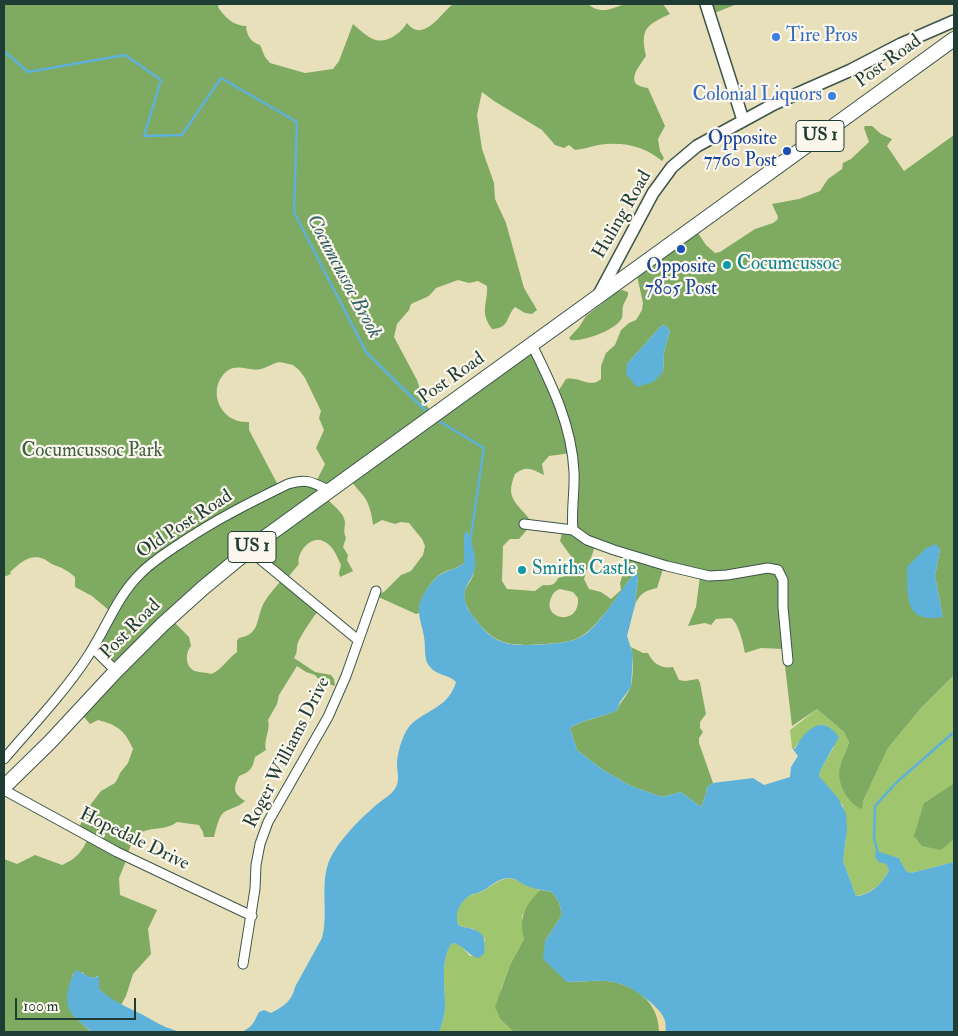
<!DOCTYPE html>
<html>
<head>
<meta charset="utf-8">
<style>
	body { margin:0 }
	#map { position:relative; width:958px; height:1036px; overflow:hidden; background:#e8e0bb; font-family:"IM FELL Double Pica",serif }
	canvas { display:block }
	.frame { position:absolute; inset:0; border:5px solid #1f3d34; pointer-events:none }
	.scale { position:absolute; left:15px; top:998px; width:121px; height:22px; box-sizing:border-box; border:2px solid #1f3d34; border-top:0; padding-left:6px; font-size:15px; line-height:18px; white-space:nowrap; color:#1f3d34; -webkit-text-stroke:4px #fbf7ec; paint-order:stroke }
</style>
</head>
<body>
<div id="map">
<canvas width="958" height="1036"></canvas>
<div class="frame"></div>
<div class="scale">100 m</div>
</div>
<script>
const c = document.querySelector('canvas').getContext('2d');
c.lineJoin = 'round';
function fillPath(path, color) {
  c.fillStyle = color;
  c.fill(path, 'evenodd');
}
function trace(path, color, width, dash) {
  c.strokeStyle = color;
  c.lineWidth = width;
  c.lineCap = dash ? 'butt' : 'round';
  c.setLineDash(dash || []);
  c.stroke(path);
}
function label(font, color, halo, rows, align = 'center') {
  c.font = font + ' "IM FELL Double Pica",serif';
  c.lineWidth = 4.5;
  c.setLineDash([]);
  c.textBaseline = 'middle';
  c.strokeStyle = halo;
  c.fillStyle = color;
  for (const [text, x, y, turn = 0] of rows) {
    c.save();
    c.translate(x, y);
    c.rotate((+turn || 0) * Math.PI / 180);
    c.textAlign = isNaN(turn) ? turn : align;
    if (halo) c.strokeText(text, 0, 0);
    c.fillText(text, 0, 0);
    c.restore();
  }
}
fillPath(new Path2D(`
	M 954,675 L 954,783 L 924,803 L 949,842 L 954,839 L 954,862 L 911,873 L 906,871 L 899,858 L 883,854 L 886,864 L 889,870 C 883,883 871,894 856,896 L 843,861 L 846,839 L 843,806 L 819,776 L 821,769 L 834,747 L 799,742 L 794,749 L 792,748 L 790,730 L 817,709 L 844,732 L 849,741 L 846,753 L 840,767 L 863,801 L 888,748 L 921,708 Z
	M 509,878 C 520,880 529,887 540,890 L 522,916 L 522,930 L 524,939 L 510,965 L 501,989 L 501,1020 L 514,1032 L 439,1032 C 442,1025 444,1017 445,1009 C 446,988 439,961 452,943 L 459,944 L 470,956 L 484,954 L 485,939 L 474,929 L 459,926 C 454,916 458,905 466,898 C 471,894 476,894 481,892 C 491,887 497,880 509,878 Z`), '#9fc56f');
fillPath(new Path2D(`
	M 4,4 L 219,4 L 218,7 C 225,18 234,26 247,26 L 246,28 C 248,37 251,42 260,45 L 265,57 L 270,63 L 305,73 L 333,69 L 339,61 L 353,24 C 359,29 366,36 373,39 C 386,45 401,33 407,23 C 423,44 441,13 453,4 L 588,4 C 602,16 613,7 626,4 C 637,1 652,4 663,4 L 670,14 C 646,25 640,29 646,56 C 638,68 623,85 648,88 L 665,126 L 658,139 L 660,151 L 664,158 L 662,161 C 645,146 622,141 598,145 C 590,147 583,149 575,150 L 569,145 L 564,148 L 555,145 L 542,130 L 494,101 L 482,92 L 477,115 L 482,149 L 494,183 L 495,199 L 506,223 L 524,288 L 537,310 L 532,314 L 525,313 L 515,307 C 505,318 510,328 492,329 C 479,312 488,304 487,286 L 478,281 L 469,283 L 458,280 L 436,288 L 429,296 L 411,304 L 409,310 L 397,324 L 394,337 L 417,380 L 424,402 L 433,414 L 529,346 L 557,393 L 566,379 C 579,376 591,389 601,379 L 601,366 L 606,353 L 615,345 L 621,330 L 629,323 L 636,320 L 642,310 L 643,303 L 637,276 L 694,227 L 706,245 L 715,253 L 720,252 L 755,229 L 773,223 L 777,220 L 778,217 L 772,204 L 799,199 L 820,191 L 828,179 L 842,169 L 843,163 L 851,159 L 869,142 L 864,128 L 865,126 L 872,126 L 881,134 L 892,139 L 887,146 L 904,171 L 954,135 L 954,675 L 921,708 L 888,748 L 863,801 L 862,809 C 848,804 836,783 840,767 C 842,759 847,751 849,742 L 844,732 L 817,709 L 792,726 L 783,649 L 761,648 L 745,653 C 743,643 739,624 731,618 L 716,619 L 711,625 L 705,623 L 688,626 L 696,607 L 700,576 L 663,569 L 657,588 C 645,591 640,593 635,605 L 638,578 L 629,580 C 617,597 602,620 586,633 C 575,642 560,643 546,644 C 515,646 496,647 476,620 C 472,615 468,610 466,604 C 460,587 471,586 474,572 C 476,562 471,541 467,531 L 464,563 C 457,569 450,569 442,573 C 430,581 419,599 419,613 L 416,614 L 374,595 L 384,592 L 401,575 L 411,571 L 423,555 L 425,546 L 422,539 L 409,523 L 401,522 L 395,524 L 382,520 L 373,525 C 372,516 370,506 365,498 C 360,491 354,486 350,479 L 328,500 C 334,506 344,513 345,522 C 345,528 343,532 346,538 L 343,547 L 348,555 L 347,560 L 353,571 L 340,577 L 339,573 L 341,565 C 336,555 334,546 323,541 C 311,535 296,553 299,564 L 284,582 L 319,610 C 311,620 305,629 299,640 C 295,648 299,650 294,658 L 315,672 L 331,675 L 334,679 L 335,686 L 320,681 L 315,675 L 306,672 L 297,666 L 279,695 L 277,704 L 268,720 C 271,730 263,740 266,750 L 255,757 C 253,768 250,772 239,776 C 233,789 233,793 245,801 C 237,808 230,808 223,813 C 218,818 216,830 214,837 L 204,837 L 203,832 L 199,825 L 177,822 C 164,832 149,825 136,836 C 132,840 130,849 127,854 L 128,856 L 119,878 L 120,895 L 157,910 L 148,929 L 151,954 L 133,974 L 126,996 L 121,1005 L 108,997 L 99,989 L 99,977 L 97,976 L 95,978 L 88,977 L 82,972 L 73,974 L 69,990 L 75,1017 L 91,1032 L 4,1032 L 4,859 L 17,864 L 35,855 L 62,865 C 77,858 81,853 89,837 L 78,830 L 88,808 L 101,791 L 115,783 L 118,778 L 120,773 L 128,763 L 133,749 C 125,731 118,725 98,720 L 90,724 L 79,711 L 115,671 L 94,646 L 111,612 L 92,596 L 75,587 L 75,577 C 68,571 63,568 54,565 C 51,564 48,561 44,559 C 30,553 20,563 10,572 L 11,574 L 4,577 ZM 665,325 L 670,331 L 664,352 L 663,372 L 627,364 L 661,326 ZM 280,362 L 293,365 L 299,370 L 305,378 L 321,411 L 319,418 L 324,430 L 316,448 L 325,464 L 316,482 L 278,485 L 249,430 L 249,422 C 219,424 206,388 227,371 C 238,363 250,372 261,369 C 268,367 273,363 280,362 ZM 571,453 L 571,528 L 563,529 L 560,541 L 573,559 L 574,569 L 569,575 L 558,578 C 555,585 551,586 543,585 L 535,591 L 507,589 L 502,581 L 503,546 L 510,539 L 519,539 L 532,524 C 527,512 511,504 511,490 C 511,485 513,479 515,474 C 527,465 531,469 544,475 L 542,464 L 549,456 ZM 595,546 L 628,559 L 620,583 L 621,590 L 611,599 L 601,592 L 589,589 L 584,579 ZM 926,548 L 940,549 L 935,576 L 943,617 ZM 246,552 L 280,582 C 275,588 269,594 265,601 C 255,617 262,634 239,638 L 237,641 L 237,652 C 228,658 222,670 211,674 C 206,672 200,673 195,671 C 185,667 185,653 191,646 L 189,637 L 170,618 ZM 560,589 L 573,592 L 578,598 C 580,626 545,620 550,601 C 552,595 554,591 560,589 Z
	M 707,4 L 737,4 L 712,14 Z
	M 622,290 L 628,292 L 628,295 C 627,299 624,302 623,306 C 622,310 623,315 622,318 C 616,330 583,342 571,340 L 569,338 L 579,327 L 586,316 L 617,292 Z
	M 631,647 L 643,653 L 648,653 C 653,664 662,669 673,667 L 679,680 L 685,681 L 698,679 L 700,683 L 706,714 L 700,722 L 700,728 L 703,732 L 699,738 L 699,743 L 713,783 L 707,787 L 706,794 L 701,807 L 681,792 L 662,797 L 631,786 L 603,770 L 577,750 L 570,728 C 584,719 602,718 617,710 C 620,702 628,695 631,686 C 633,677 634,656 631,647 Z
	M 954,783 L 954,839 L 941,850 L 922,846 L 914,836 L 924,803 Z
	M 540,890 L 552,892 L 559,902 L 562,915 L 545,941 L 567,982 C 583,982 607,978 621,984 C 644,992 659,1008 659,1032 L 514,1032 L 501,1020 L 495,1007 L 510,965 L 524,939 C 518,917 526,905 540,890 Z`), '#7faa62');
fillPath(new Path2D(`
	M 651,1003 C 662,1013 665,1017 666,1032 L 659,1032 L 659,1019 Z`), '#eeda9e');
fillPath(new Path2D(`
	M 665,325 L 670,331 L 664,352 L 663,372 L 653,382 L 637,387 L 626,374 L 627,364 L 661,326 Z
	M 467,531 C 472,543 478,559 474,572 C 469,585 461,588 466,604 C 467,609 472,615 476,620 C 496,648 514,646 547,644 C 561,643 575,642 587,633 C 607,615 620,590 637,570 L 638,578 L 635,605 L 627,636 L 633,654 L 631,687 L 620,702 L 617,710 C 602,718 583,719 570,728 L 577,750 L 603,770 L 631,786 L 662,797 L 681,792 L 701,807 L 706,794 L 707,787 L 713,783 L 753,778 L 764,785 L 790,777 L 791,767 L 798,756 L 792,748 L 795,749 C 806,729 821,713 839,737 L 821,769 L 819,776 L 838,798 L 846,814 L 847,830 L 843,861 L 856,896 C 871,895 883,883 889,870 L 886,864 L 879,862 L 875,857 L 876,851 L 899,858 L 906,871 L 911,873 L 954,862 L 954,1032 L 666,1032 C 665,1029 666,1024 665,1021 C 662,1008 634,988 621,984 C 606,978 584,982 567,982 L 543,959 L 545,941 L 562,915 L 559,902 L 552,892 C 543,890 533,889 525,885 C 519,882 516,878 508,878 C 496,879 490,888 480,892 C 479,893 474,894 473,894 C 461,899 453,914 459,926 C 478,930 488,931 484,954 L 478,958 C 467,955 463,944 452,943 C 439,961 446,988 445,1009 C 444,1017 442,1025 439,1032 L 241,1032 C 252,1028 254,1022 259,1012 L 264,1010 L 271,1013 C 284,1006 292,1001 295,987 L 322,938 C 329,913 319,883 330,859 C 339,840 358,821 374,807 C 381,800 391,796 396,787 C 400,779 397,772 397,764 C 397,754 402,737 408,728 C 422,710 448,710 456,682 C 450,675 436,675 430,667 C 423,660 426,647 424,637 C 423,628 419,620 419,611 C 419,597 432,579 443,573 C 451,569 457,569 464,563 L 464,534 Z
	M 936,544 L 940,549 L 935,576 L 943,617 C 903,624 908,596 907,567 L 926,548 Z
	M 76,970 C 83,972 87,977 95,978 L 98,976 L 99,977 L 99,989 C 112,1001 127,1007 143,1015 C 156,1022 166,1029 182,1032 L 91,1032 C 85,1025 73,1018 69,1009 C 64,998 70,979 76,970 Z`), '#5eb1d9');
trace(new Path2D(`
	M 4,51 L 28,72 L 125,55 L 161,80 L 144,136 L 182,135 L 221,78 L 297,122 L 294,212 L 366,352 L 429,414
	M 437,420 L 484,448 L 470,542
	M 878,853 L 874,838 L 875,806 L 897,782 L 954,732`), '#5eb1d9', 2.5);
const minor = new Path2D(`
	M 532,345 C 552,385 572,426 574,472 C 575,491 571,510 573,530
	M 524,524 L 573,530 L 587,540 L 614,550 L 667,566 L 709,576 L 727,575 L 768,568 L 778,570 L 783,580 L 783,607 L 788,661
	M 249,550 L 358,640
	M 93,648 L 116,671
	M 4,759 C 32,726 62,695 86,659 C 106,630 116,597 141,573 C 153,561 167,552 181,543 C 215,520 251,502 288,484 C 306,478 312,482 328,490
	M 4,790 L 117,852 L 252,916
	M 243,964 L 255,889 L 256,865 L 260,844 L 268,822 L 328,717 L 346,676 L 376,591`);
const tertiary = new Path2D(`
	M 706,4 L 743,120
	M 598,296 L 653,193 L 672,167 L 697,146 L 774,104 L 851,70 L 901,44 L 954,21`);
const primary = new Path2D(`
	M 4,787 L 50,742 L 116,671 L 162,625 L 203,588 L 260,541 L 954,39`);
trace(minor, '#3d5548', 11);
trace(tertiary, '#3d5548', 14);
trace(primary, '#3d5548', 16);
trace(minor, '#fff', 9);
trace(tertiary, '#fff', 11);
trace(primary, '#fff', 14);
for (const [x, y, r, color] of [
	[776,37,5,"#3f7fe0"],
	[832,96,5,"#3f7fe0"],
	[787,151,5,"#1a4fb4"],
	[681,249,5,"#1a4fb4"],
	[727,265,5,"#0f9aa8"],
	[522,570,5,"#0f9aa8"]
]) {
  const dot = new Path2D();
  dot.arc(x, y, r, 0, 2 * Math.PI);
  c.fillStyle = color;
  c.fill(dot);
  trace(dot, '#fbf7ec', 2);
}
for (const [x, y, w] of [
	[820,136,48],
	[252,547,48]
]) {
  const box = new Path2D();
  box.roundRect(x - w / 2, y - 15.5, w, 31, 4);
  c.fillStyle = '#fbf7ec';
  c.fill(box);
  trace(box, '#1f3d34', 1);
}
label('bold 18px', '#1f3d34', null, [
	["US 1",820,136],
	["US 1",252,547]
]);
label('19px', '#366cbe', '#fbf7ec', [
	["Tire Pros",786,37],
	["Colonial Liquors",822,96,"right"]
], 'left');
label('19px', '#1f3d34', '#fbf7ec', [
	["Post Road",889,62,-36],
	["Huling Road",623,215,-60],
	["Post Road",452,379,-35],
	["Old Post Road",185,525,-33],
	["Post Road",131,630,-45],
	["Roger Williams Drive",288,753,-63],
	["Hopedale Drive",134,840,26]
]);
label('19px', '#164399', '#fbf7ec', [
	["Opposite",777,140],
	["7760 Post",777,162],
	["Opposite",681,268,"center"],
	["7805 Post",681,290,"center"]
], 'right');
label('19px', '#0d838f', '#fbf7ec', [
	["Cocumcussoc",737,265],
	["Smiths Castle",532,570]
], 'left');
label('19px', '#3f5f43', '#fbf7ec', [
	["Cocumcussoc Park",92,452]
]);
label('italic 20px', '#326066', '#fbf7ec', [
	["Cocumcussoc Brook",343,277,62]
]);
</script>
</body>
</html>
